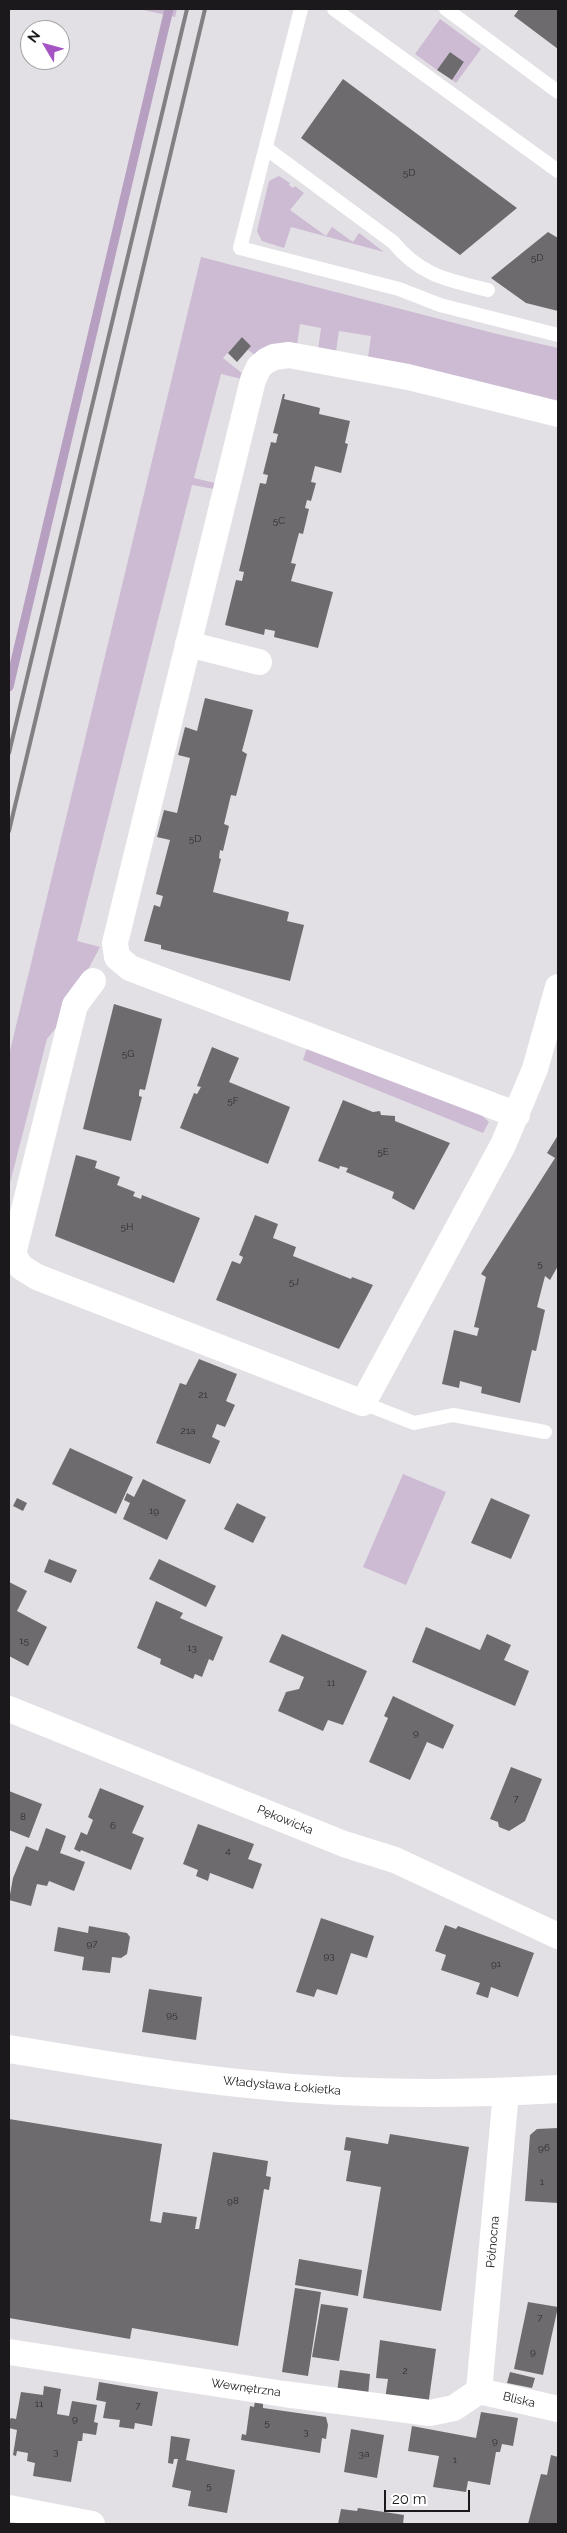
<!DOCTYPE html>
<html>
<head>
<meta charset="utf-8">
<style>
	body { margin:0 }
	#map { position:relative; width:567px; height:2533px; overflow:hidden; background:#e3e0e5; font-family:Raleway,sans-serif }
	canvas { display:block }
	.frame { position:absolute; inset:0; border:10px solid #1b191b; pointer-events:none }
	.north { position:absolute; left:20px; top:20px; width:50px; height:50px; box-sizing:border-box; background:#fff; border:1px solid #a4a3a4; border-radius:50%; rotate:307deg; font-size:14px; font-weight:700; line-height:20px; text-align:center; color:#1b191b }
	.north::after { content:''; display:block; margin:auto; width:18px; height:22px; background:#a554c4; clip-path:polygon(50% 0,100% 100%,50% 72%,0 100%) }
	.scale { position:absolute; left:384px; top:2490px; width:86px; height:22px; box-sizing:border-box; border:2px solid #1b191b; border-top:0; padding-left:6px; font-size:15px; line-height:18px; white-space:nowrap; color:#1b191b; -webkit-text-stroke:4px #fff; paint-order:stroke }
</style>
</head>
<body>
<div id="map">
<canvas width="567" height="2533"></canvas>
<div class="frame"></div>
<div class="north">N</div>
<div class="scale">20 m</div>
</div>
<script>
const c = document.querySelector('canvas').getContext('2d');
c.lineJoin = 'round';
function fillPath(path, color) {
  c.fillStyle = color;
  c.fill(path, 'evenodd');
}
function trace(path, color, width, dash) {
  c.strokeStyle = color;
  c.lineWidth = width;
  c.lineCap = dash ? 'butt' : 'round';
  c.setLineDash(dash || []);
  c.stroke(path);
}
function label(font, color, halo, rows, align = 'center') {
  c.font = font + ' Raleway,sans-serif';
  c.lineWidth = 4;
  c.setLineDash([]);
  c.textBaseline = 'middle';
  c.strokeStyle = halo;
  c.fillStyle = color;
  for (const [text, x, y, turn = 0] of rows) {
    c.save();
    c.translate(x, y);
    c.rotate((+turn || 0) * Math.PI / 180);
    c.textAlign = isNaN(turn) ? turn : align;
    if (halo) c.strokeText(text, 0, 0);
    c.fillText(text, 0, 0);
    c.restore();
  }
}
fillPath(new Path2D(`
	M 139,9 L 177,9 L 175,17 Z
	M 440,19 L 481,49 L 456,83 L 452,80 L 464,63 L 450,52 L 437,70 L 415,54 Z
	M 279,176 L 290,183 L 289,185 L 293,188 L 295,186 L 304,193 L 290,210 L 326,236 L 332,227 L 353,242 L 359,233 L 384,252 L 291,227 L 284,248 L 262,241 L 257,231 L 269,181 Z
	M 201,257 L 497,334 L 558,348 L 558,402 L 368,357 L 371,336 L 339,331 L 336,352 L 318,350 L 321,328 L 300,324 L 297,346 L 255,355 L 248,350 L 251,346 L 242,337 L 223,358 L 243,374 L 242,379 L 221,374 L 194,478 L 215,483 L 214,489 L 192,485 L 77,941 L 100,947 L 59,1024 L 47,1039 L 9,1187 L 9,1055 Z
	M 307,1047 L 478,1112 L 489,1122 L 483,1133 L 303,1060 Z
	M 403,1474 L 446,1492 L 406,1585 L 363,1567 Z`), '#ccbbd3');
trace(new Path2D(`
	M 9,687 L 169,9`), '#b79fc1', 9);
fillPath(new Path2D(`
	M 519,9 L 558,9 L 558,49 L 514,16 Z
	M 450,52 L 464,62 L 452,80 L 437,70 Z
	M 343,79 L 517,208 L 460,255 L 301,138 Z
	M 548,232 L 558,238 L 558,311 L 526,303 L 491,278 Z
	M 242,337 L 251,346 L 237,362 L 228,353 Z
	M 283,394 L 285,394 L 284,399 L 320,408 L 319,414 L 350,421 L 345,443 L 348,444 L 341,473 L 315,466 L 311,482 L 316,483 L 311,501 L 307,500 L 305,508 L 309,509 L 303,534 L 299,533 L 291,563 L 296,564 L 291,581 L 333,592 L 318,648 L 274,637 L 275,631 L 265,629 L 264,635 L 225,625 L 236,580 L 242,581 L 244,572 L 239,571 L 260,483 L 266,484 L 268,475 L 263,474 L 271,442 L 276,443 L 278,434 L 273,433 Z
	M 205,698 L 253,710 L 242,751 L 247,754 L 236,796 L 231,795 L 224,824 L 229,826 L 223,851 L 220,850 L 219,858 L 221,859 L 213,892 L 289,912 L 287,921 L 304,925 L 290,981 L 161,949 L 161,945 L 144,941 L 154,905 L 160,907 L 163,896 L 156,894 L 170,840 L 157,837 L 164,810 L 177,813 L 190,758 L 178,755 L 185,727 L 197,731 Z
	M 114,1004 L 162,1019 L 145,1090 L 140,1089 L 139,1092 L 139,1096 L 142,1097 L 131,1141 L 83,1129 Z
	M 212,1047 L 239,1058 L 229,1082 L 290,1107 L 268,1164 L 180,1128 L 194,1093 L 197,1094 L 201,1087 L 197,1086 Z
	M 343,1100 L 373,1112 L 380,1111 L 381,1115 L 395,1116 L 395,1121 L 450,1143 L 414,1210 L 392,1198 L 394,1192 L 346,1172 L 348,1168 L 340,1166 L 339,1169 L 318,1161 Z
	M 558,1135 L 558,1266 L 550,1280 L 545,1276 L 537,1307 L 545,1310 L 536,1351 L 532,1350 L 520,1403 L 481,1393 L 482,1387 L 460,1381 L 459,1388 L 442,1384 L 454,1330 L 477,1336 L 479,1328 L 474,1327 L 486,1277 L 481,1274 L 555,1158 L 547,1153 Z
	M 76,1155 L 97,1161 L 95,1168 L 120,1177 L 117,1185 L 135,1192 L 133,1196 L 141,1199 L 142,1195 L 200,1218 L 174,1283 L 55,1236 Z
	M 255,1215 L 278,1224 L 273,1238 L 296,1247 L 293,1256 L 351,1279 L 352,1277 L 373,1285 L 339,1349 L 216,1300 L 232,1261 L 240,1264 L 242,1260 L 243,1257 L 239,1255 Z
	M 199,1359 L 237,1374 L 226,1401 L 235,1405 L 225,1427 L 217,1424 L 212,1437 L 220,1441 L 210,1464 L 156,1443 L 180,1383 L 186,1385 Z
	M 70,1448 L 133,1477 L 116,1514 L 52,1484 Z
	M 143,1479 L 186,1500 L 167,1540 L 123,1519 L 130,1503 L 124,1500 L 127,1493 L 134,1497 Z
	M 17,1498 L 27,1503 L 23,1511 L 13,1506 Z
	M 491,1498 L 530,1515 L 511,1559 L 471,1543 Z
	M 237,1503 L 266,1517 L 253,1543 L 224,1529 Z
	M 49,1559 L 77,1570 L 71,1583 L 44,1572 Z
	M 159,1559 L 216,1586 L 206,1607 L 149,1579 Z
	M 9,1582 L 27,1591 L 17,1611 L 47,1627 L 28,1666 L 9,1656 Z
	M 156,1601 L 183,1613 L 180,1618 L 223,1637 L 213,1661 L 209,1659 L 202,1677 L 195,1674 L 193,1679 L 160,1664 L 161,1659 L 137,1648 Z
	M 426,1627 L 480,1650 L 487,1634 L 511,1645 L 504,1660 L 529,1671 L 515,1706 L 412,1662 Z
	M 282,1634 L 367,1671 L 343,1725 L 328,1720 L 323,1731 L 278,1711 L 286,1692 L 299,1689 L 304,1677 L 269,1662 Z
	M 393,1696 L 454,1725 L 443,1749 L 427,1742 L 410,1780 L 369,1762 L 388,1718 L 384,1716 Z
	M 511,1767 L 542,1779 L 525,1821 L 509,1831 L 499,1827 L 498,1822 L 490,1819 Z
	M 100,1788 L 144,1806 L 132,1833 L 144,1838 L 131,1870 L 81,1850 L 80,1852 L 74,1849 L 81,1832 L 87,1835 L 93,1820 L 88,1817 Z
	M 9,1791 L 42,1804 L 29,1838 L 9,1830 Z
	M 198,1824 L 254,1844 L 248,1859 L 262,1864 L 253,1889 L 210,1873 L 208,1881 L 196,1876 L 198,1870 L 183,1864 Z
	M 46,1828 L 66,1836 L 60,1853 L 85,1862 L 74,1891 L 49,1881 L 47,1886 L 37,1884 L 31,1906 L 9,1900 L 13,1878 L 26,1846 L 38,1851 Z
	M 321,1918 L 374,1936 L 367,1958 L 351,1953 L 337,1995 L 317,1989 L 314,1997 L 296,1992 Z
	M 445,1925 L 456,1929 L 458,1926 L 534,1953 L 518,1997 L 491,1987 L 488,1998 L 476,1994 L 480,1983 L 441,1970 L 446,1955 L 435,1951 Z
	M 89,1926 L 127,1933 L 130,1937 L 127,1954 L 121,1958 L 112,1957 L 110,1973 L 82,1970 L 84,1957 L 54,1951 L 58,1927 L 88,1933 Z
	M 149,1989 L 202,1997 L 196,2040 L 142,2032 Z
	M 9,2119 L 162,2144 L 150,2221 L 161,2223 L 163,2212 L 197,2217 L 195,2229 L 199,2229 L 213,2152 L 268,2161 L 266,2176 L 271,2177 L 269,2190 L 264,2189 L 238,2346 L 132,2328 L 130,2339 L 9,2318 Z
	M 558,2128 L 558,2203 L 525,2201 L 530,2135 L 537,2129 Z
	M 390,2134 L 469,2147 L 441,2311 L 363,2298 L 381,2187 L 346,2181 L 351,2151 L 344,2150 L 346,2137 L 388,2144 Z
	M 299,2259 L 362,2270 L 358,2296 L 295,2285 Z
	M 295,2288 L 321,2292 L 308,2376 L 282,2372 Z
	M 528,2302 L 558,2307 L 543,2375 L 514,2369 Z
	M 321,2304 L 348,2308 L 339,2361 L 312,2357 Z
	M 380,2340 L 436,2349 L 428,2406 L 385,2399 L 388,2379 L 376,2378 Z
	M 340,2370 L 370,2374 L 368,2396 L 337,2392 Z
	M 510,2372 L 535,2378 L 532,2388 L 507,2383 Z
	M 99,2382 L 158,2392 L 152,2426 L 135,2423 L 134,2429 L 119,2427 L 120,2420 L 103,2418 L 106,2402 L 96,2400 Z
	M 44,2386 L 61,2389 L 57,2414 L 69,2416 L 72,2401 L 97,2405 L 94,2422 L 98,2423 L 96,2435 L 83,2433 L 82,2441 L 78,2441 L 71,2482 L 33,2476 L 35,2463 L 27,2461 L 28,2453 L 17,2451 L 16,2456 L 13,2455 L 17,2430 L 9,2428 L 9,2421 L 11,2418 L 16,2419 L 21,2392 L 43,2395 Z
	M 255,2401 L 263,2402 L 263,2408 L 326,2417 L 328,2425 L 326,2439 L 322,2438 L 320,2453 L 241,2440 L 242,2434 L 246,2435 L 250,2406 L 254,2407 Z
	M 481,2412 L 518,2418 L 513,2446 L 502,2444 L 500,2452 L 496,2452 L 490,2485 L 468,2481 L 466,2492 L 433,2487 L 439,2456 L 408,2451 L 412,2426 L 476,2438 Z
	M 351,2429 L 384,2435 L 377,2478 L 344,2472 Z
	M 171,2436 L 190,2439 L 186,2460 L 235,2470 L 227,2513 L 188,2506 L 191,2491 L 172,2487 L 178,2459 L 174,2459 L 173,2464 L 168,2463 Z
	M 551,2455 L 558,2457 L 558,2524 L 528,2524 L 541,2474 L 547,2475 Z
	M 358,2508 L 404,2515 L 403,2524 L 338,2524 L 341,2509 L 357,2511 Z`), '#6e6b6f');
trace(new Path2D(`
	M 301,9 L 240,248 L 399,289 L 440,305 L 558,335
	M 334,9 L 558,171
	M 446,9 L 558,92
	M 267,149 L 393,242 C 421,276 448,280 488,290
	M 363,1403 L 414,1423 L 453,1415 L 545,1432`), '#fff', 14);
trace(new Path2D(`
	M 188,644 L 259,662
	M 93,981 L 75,1005 L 13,1254 L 21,1267 L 37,1277 L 363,1403 L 503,1145 L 535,1069 L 558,987
	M 517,1115 L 130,968 L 117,957 L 115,943 L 253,380 L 259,367 L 266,361 L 274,357 L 289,355 L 408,377 L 558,414
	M 9,1709 L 344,1844 L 395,1860 L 558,1936
	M 9,2352 L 284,2394 L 430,2413 L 454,2408 L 479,2391
	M 479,2391 L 506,2092
	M 479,2391 L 558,2409
	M 9,2508 L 92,2524`), '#fff', 26);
trace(new Path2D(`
	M 9,2049 C 88,2062 168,2076 248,2084 C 351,2095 455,2095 558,2089`), '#fff', 28);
trace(new Path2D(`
	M 9,753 L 187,9
	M 9,831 L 205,9`), '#828083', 4);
label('10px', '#302e30', null, [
	["5D",409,173],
	["5D",537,258],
	["5C",279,521],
	["5D",195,839],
	["5G",128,1054],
	["5F",233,1101],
	["5E",383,1152],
	["5H",127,1227],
	["5",540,1264],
	["5J",294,1282],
	["21",203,1395],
	["21a",188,1431],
	["19",154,1511],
	["15",24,1641],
	["13",192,1648],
	["11",331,1683],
	["9",416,1733],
	["7",516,1799],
	["8",23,1817],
	["6",113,1826],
	["4",228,1851],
	["97",92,1944],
	["93",329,1956],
	["91",496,1964],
	["95",172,2015],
	["96",544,2148],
	["1",542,2182],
	["98",233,2201],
	["7",540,2318],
	["9",533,2352],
	["2",405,2371],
	["11",39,2404],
	["7",138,2406],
	["9",75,2419],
	["5",267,2423],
	["3",306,2432],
	["9",495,2441],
	["3",56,2452],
	["3a",364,2454],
	["1",455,2460],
	["5",209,2486]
]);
label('12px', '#1b191b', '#fff', [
	["Pękowicka",285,1820,22],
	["Władysława Łokietka",282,2086,5],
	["Północna",493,2242,-85],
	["Wewnętrzna",246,2388,8],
	["Bliska",519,2400,13]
]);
</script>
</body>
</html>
